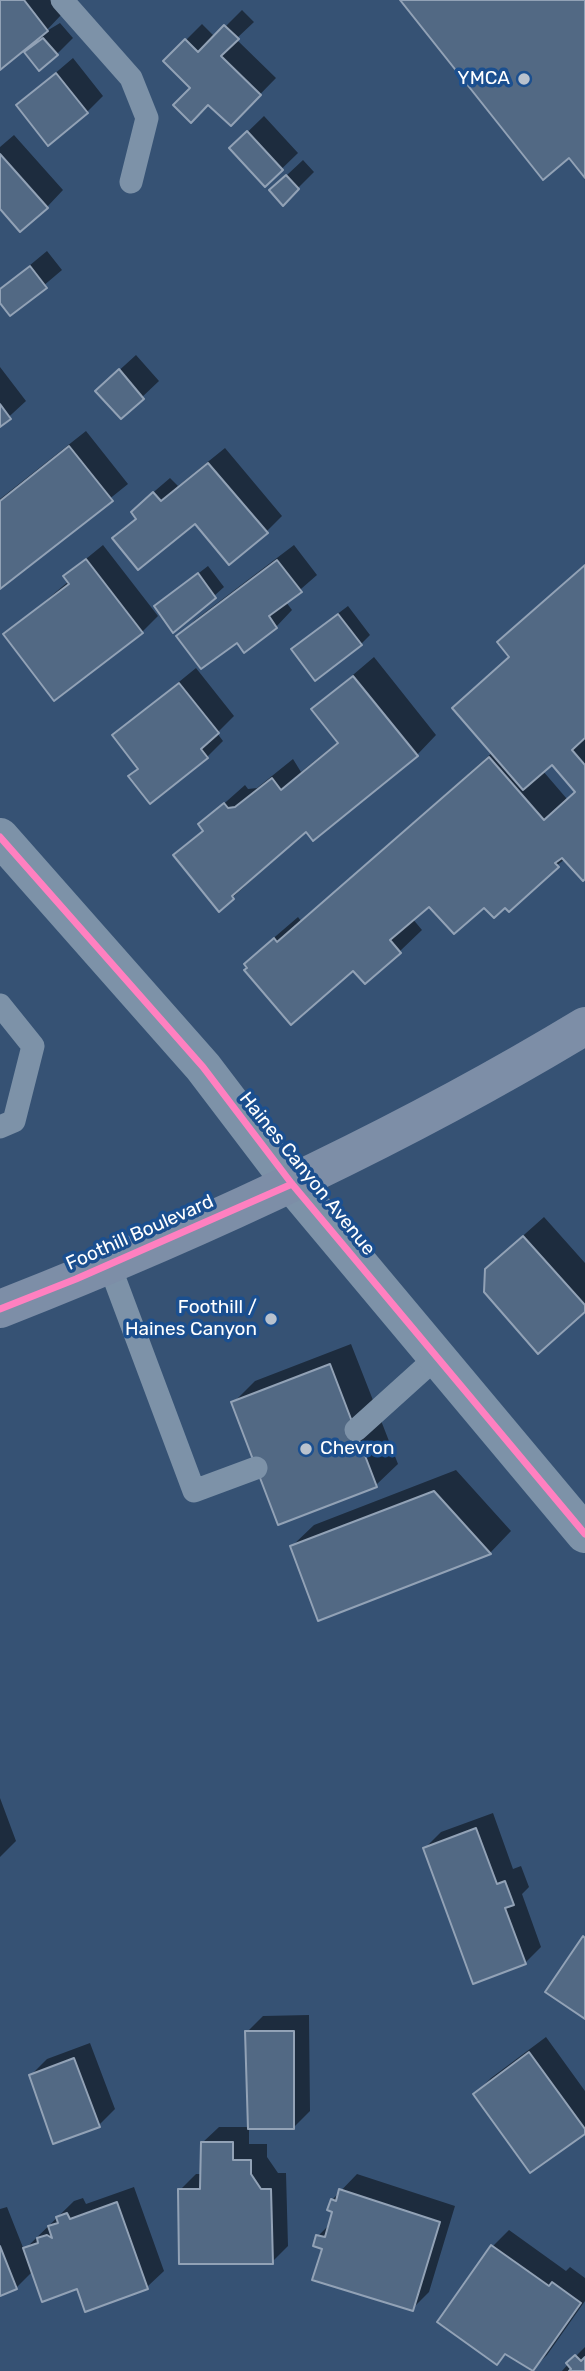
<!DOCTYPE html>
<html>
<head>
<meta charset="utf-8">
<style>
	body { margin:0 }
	canvas { display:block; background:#365274 }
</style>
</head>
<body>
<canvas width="585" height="2371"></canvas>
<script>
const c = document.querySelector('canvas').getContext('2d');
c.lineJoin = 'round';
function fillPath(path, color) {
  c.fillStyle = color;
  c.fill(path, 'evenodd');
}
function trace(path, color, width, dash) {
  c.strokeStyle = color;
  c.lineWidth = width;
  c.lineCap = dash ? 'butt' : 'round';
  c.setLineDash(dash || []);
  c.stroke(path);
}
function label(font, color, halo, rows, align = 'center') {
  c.font = font + ' Rubik,sans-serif';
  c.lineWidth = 7;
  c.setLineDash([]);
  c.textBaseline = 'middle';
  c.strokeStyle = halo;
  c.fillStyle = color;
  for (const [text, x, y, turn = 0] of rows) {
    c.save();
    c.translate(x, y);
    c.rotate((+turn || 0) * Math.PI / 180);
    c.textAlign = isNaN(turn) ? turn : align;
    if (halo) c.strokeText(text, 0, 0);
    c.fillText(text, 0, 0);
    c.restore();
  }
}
fillPath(new Path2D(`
	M 0,0 L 53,0 L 63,13 L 45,32 L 60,23 L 73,38 L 57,54 L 26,53 L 43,36 L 41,34 L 0,67 Z
	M 242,10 L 254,22 L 236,39 L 276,78 L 231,124 L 165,61 L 202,24 L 215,37 Z
	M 73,58 L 103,96 L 87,112 L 18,105 Z
	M 264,116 L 298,153 L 265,185 L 231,148 Z
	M 14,135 L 63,190 L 47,207 L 0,206 L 0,147 Z
	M 303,160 L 314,172 L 283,203 L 271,190 Z
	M 47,251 L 62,270 L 10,314 L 0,300 L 0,290 Z
	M 136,355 L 159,381 L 121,417 L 114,375 Z
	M 0,367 L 26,401 L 0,425 Z
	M 86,431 L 128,484 L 0,587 L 0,499 Z
	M 225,448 L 282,516 L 266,532 L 195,522 L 114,539 L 137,517 L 149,496 L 170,478 L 178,486 Z
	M 103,545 L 158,616 L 142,632 L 5,635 L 69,581 L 65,576 Z
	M 294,545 L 317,575 L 286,602 L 292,610 L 276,627 L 244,651 L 237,641 L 179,636 L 195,620 Z
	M 585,564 L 585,877 L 565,859 L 506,906 L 429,904 L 412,918 L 422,930 L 399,952 L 353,969 L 249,968 L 246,964 L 269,942 L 298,917 L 301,921 L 493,752 L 454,708 L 510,656 L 499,642 ZM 552,763 L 576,791 L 567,799 L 543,771 Z
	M 208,566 L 224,587 L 214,596 L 156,606 Z
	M 348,606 L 370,635 L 361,644 L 303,640 Z
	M 374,657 L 436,735 L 417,755 L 307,830 L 232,898 L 175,856 L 204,829 L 200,825 L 245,785 L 248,789 L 257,788 L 293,759 L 301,772 L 339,741 L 313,709 Z
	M 196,668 L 234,716 L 217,733 L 223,741 L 207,757 L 130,776 L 139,767 L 114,735 Z
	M 544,1217 L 585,1263 L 585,1310 L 507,1250 Z
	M 351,1344 L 398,1464 L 376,1485 L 233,1403 L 255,1381 Z
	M 456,1470 L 511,1531 L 490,1553 L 319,1618 L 292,1546 L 314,1525 Z
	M 0,1798 L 16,1841 L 0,1857 Z
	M 493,1813 L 513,1869 L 521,1866 L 529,1887 L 522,1894 L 541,1947 L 525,1963 L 425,1848 L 441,1832 Z
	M 309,2015 L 310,2111 L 294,2127 L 249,2127 L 249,2144 L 267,2144 L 267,2157 L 278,2173 L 286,2173 L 288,2246 L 272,2262 L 180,2190 L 196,2174 L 202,2174 L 202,2143 L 219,2127 L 249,2127 L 247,2032 L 263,2016 Z
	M 546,2037 L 585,2091 L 585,2132 L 475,2094 L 491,2078 Z
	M 90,2043 L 115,2109 L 99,2125 L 31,2075 L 47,2059 Z
	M 357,2174 L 455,2206 L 429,2292 L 412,2309 L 324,2248 L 318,2236 L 331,2223 L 335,2210 L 332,2200 Z
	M 134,2187 L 164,2271 L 147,2287 L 86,2310 L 78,2287 L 33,2271 L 16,2288 L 0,2294 L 0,2209 L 7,2207 L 24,2250 L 74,2201 L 83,2198 L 86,2204 Z
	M 509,2230 L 566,2271 L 570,2267 L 585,2278 L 585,2301 L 547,2355 L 531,2371 L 506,2353 L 496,2363 L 493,2246 Z
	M 585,2347 L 585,2371 L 562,2371 L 569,2363 Z`), '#0007');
const building = new Path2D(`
	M 0,0 L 24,0 L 48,31 L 0,70 Z
	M 400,0 L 585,0 L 585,178 L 569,158 L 543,180 Z
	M 224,25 L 239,39 L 221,56 L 261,95 L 231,126 L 208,105 L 191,123 L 173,105 L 190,88 L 163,61 L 185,39 L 198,52 Z
	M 43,38 L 58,55 L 39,71 L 24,52 Z
	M 56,73 L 88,113 L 48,146 L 16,105 Z
	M 247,131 L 283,170 L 265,187 L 229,148 Z
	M 0,154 L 48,208 L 20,232 L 0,209 Z
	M 286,175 L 299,189 L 283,206 L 269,190 Z
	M 30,266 L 47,288 L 10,316 L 0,303 L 0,289 Z
	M 119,369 L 144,399 L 121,419 L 95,391 Z
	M 0,404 L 11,419 L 0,427 Z
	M 69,446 L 113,501 L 0,589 L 0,501 Z
	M 208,463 L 268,533 L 229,565 L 195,524 L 138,570 L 112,538 L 136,519 L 131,512 L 153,492 L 161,501 Z
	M 86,559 L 143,633 L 54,701 L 3,634 L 69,584 L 63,576 Z
	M 277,560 L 302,592 L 269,616 L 277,628 L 244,653 L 237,643 L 201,669 L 176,636 Z
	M 585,565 L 585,738 L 572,750 L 585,765 L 585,879 L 583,881 L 562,858 L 555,863 L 559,867 L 509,912 L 505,908 L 494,918 L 484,908 L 454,934 L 429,907 L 390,940 L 401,953 L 365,984 L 353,971 L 291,1025 L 244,970 L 247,968 L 244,964 L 274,938 L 277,942 L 489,757 L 544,820 L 575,792 L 552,765 L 523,790 L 452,708 L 509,657 L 497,642 Z
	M 198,573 L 216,598 L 173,633 L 154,606 Z
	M 338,614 L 362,645 L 315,681 L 291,649 Z
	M 353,676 L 418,756 L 313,841 L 306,832 L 232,896 L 234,899 L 219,912 L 173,855 L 203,831 L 198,824 L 224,803 L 228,808 L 235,807 L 272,778 L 281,790 L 338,743 L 311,709 Z
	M 179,683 L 219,733 L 201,749 L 208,758 L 150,804 L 128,776 L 138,769 L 112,735 Z
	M 523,1236 L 585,1305 L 585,1312 L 538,1354 L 484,1292 L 485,1269 Z
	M 330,1364 L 377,1487 L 278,1525 L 231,1402 Z
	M 434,1491 L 491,1554 L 318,1621 L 290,1546 Z
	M 476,1828 L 497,1884 L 505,1881 L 514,1905 L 505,1908 L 526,1964 L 473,1984 L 423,1848 Z
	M 583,1936 L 585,1938 L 585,2019 L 545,1992 Z
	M 245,2031 L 294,2031 L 294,2129 L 248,2129 Z
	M 529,2052 L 585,2129 L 585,2134 L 530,2173 L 473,2094 Z
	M 74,2058 L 100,2127 L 53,2144 L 29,2075 Z
	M 201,2142 L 233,2142 L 233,2160 L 251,2160 L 251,2174 L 261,2189 L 271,2189 L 273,2264 L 179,2264 L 178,2189 L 200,2189 Z
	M 339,2189 L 440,2222 L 413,2311 L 312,2280 L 322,2249 L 313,2246 L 316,2235 L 325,2237 L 332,2212 L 327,2210 L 331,2199 L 336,2201 Z
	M 117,2202 L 148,2289 L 85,2312 L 77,2289 L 42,2302 L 23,2248 L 38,2243 L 37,2238 L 47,2235 L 52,2238 L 48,2226 L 58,2223 L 56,2217 L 67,2213 L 70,2219 Z
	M 491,2245 L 549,2286 L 552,2282 L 581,2303 L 533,2371 L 505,2354 L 497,2365 L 437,2322 Z
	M 0,2246 L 17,2289 L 0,2296 Z
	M 575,2355 L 581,2361 L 585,2357 L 585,2371 L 569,2371 L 571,2369 L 566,2363 Z`);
fillPath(building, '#526984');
trace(building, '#92a2b6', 2);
trace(new Path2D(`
	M 62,0 L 131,78 L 147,118 L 131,182
	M 0,1005 L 33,1046 L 14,1121 L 0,1127
	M 109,1264 L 194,1491 L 256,1468
	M 356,1430 L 438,1356`), '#7d92a8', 23);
trace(new Path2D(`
	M 0,837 L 203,1067 L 292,1184`), '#7d92a8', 38);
trace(new Path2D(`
	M 292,1184 L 585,1534`), '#7d92a8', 38);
trace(new Path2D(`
	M 0,1309 C 201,1230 400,1138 585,1026`), '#7d8ea7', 38);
trace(new Path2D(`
	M 0,837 L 203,1067 L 292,1184 L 585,1534
	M 0,1309 L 76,1279 L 292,1184`), '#ff80c0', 7);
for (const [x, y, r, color] of [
	[524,79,7,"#b9c2ce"],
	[271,1319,7,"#b9c2ce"],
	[306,1449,7,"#b9c2ce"]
]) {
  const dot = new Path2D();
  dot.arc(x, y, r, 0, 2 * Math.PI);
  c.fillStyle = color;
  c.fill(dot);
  trace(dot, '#1b4f8f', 2.5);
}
label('19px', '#fff', '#1b4f8f', [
	["YMCA",510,79],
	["Foothill /",257,1308],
	["Haines Canyon",257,1330],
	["Chevron",320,1449,"left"]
], 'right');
label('19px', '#fff', '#1b4f8f', [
	["Haines Canyon Avenue",307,1174,51],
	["Foothill Boulevard",140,1233,-24]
]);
</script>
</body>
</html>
